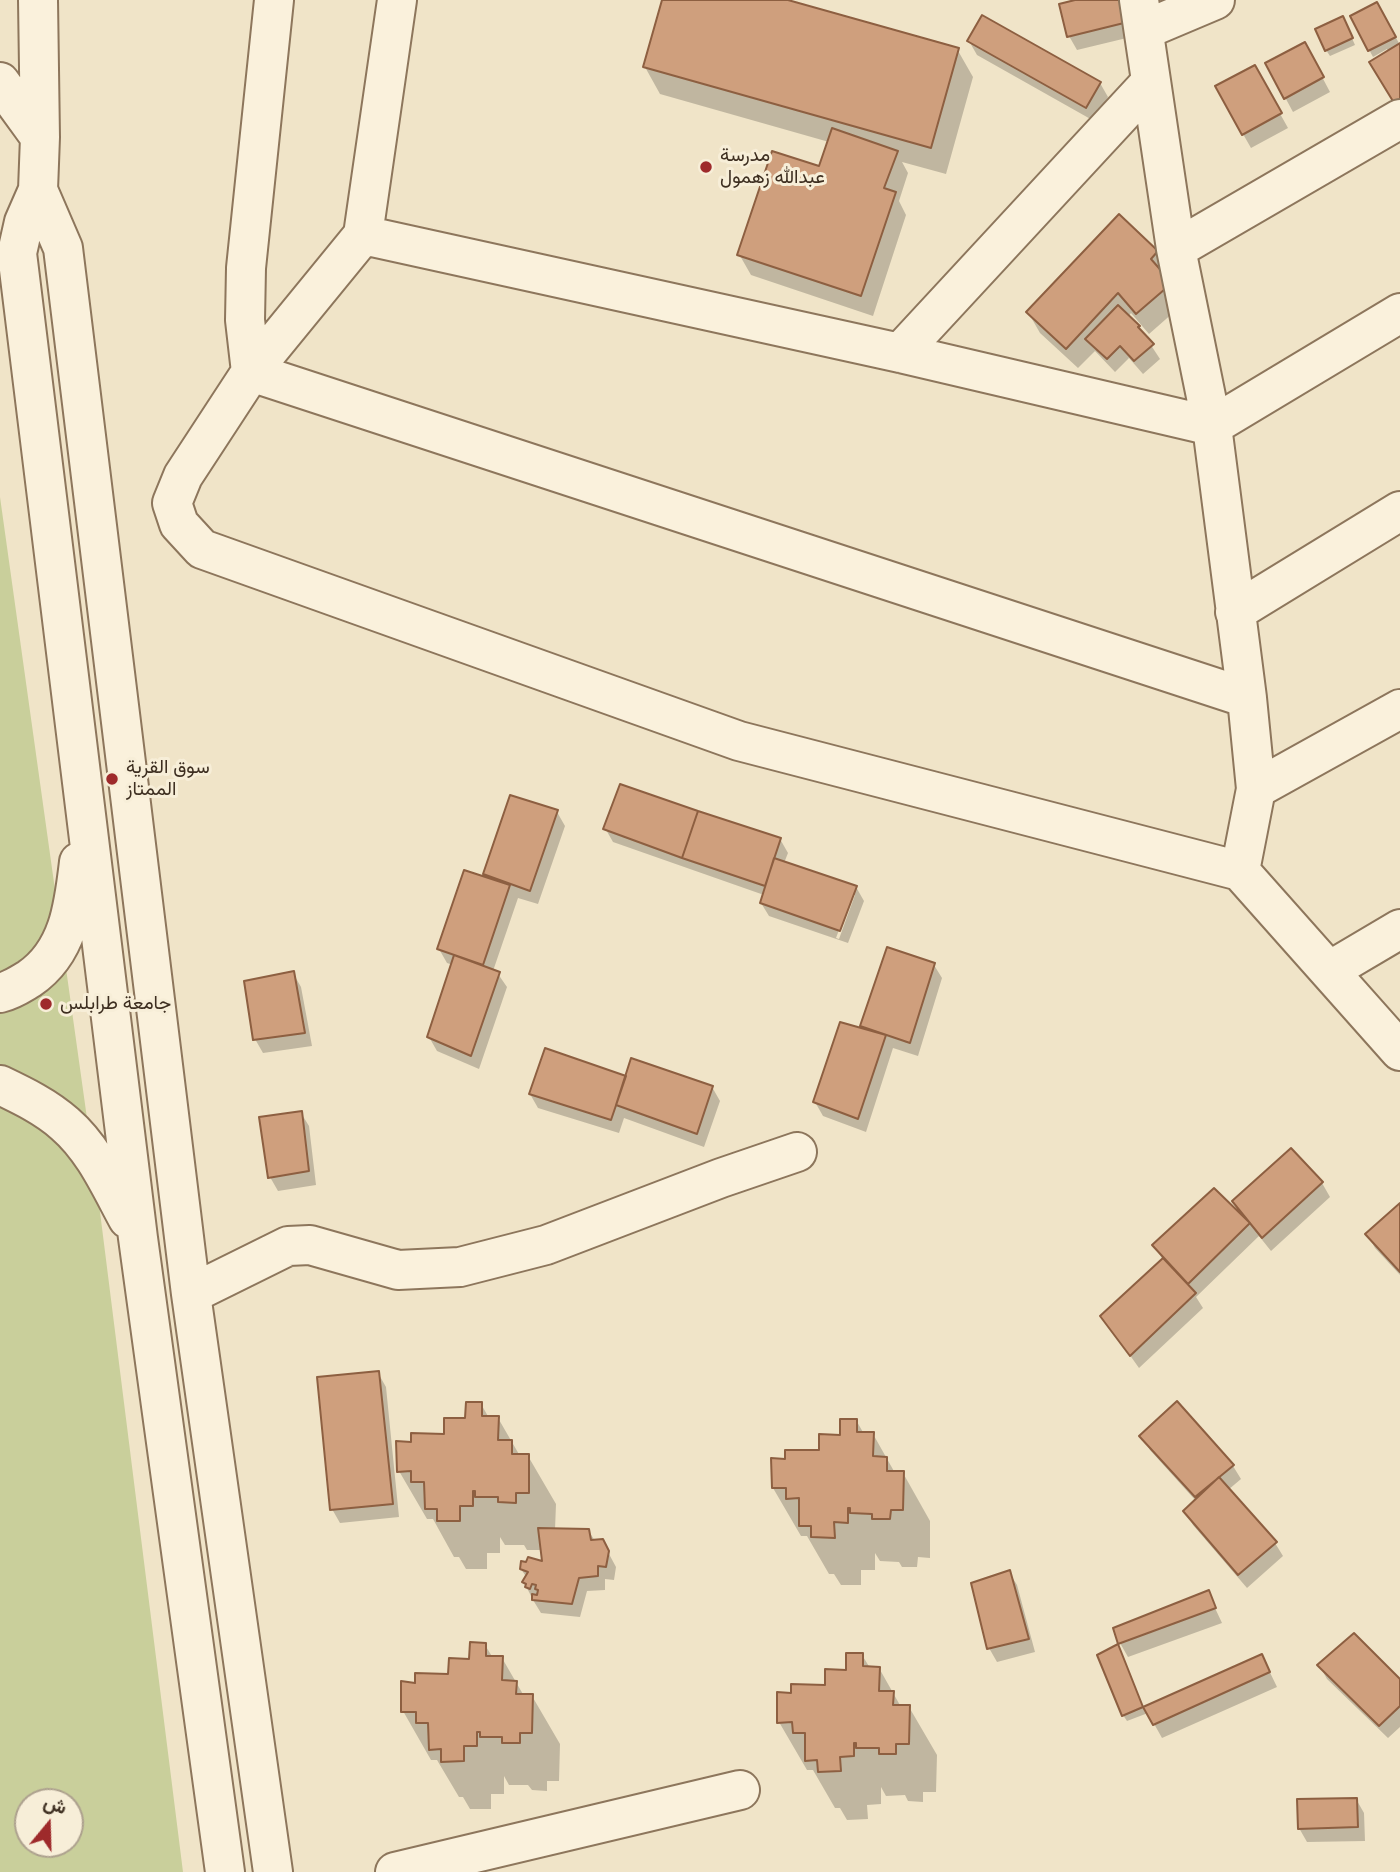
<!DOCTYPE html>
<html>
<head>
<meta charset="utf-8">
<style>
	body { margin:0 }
	#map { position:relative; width:1400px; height:1872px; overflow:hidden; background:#f0e4c8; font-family:"Times New Roman",Vazirmatn,serif }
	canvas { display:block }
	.north { position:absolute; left:14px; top:1788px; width:70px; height:70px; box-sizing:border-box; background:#f7eed8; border:2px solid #ada18e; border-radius:50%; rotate:19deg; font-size:19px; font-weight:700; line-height:28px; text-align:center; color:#3d2e20 }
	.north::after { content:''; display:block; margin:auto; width:24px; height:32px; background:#9e2a2b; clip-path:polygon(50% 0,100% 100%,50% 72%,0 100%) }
</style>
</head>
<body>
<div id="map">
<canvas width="1400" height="1872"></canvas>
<div class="north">ش</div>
</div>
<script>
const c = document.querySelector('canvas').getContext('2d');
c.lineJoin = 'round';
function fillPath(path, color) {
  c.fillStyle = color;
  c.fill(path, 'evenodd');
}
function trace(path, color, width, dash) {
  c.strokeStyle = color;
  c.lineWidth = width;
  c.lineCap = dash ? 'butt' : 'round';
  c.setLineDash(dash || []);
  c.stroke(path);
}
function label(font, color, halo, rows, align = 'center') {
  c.font = font + ' "Times New Roman",Vazirmatn,serif';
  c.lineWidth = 6;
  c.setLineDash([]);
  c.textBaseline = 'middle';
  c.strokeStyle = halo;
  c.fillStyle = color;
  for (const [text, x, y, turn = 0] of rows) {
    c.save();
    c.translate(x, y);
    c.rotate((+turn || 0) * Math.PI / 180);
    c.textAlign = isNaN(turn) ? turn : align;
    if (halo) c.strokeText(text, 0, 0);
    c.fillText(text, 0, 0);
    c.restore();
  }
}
fillPath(new Path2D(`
	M 0,497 L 99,1204 L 183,1872 L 0,1872 ZM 28,1802 L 70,1802 L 70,1844 L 28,1844 Z`), '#c9cf9b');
fillPath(new Path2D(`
	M 663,0 L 781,0 L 957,49 L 973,77 L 946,174 L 902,162 L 908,173 L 899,201 L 906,215 L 873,316 L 751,275 L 739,254 L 820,169 L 829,142 L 660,94 L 645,67 Z
	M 1082,0 L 1127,5 L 1135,36 L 1077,50 L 1069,36 Z
	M 1377,4 L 1400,45 L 1400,110 L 1371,62 L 1389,52 L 1387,49 L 1373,57 L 1352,17 Z
	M 1346,25 L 1355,45 L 1330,56 L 1326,50 Z
	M 969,41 L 1100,83 L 1108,97 L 1094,121 L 977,55 Z
	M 1312,58 L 1330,92 L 1293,112 L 1267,64 Z
	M 1254,67 L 1288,128 L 1251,148 L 1243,134 Z
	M 1119,217 L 1157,252 L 1182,305 L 1149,334 L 1131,313 L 1128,317 L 1139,327 L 1160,359 L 1143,374 L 1129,358 L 1115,372 L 1095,351 L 1078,368 L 1040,333 L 1028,312 Z
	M 557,812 L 565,826 L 538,904 L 518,898 L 493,971 L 498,974 L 507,987 L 479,1069 L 437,1051 L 429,1037 L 453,965 L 447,963 L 439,949 L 488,879 L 485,874 Z
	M 605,828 L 780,839 L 788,853 L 784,863 L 856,887 L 864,901 L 848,943 L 769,916 L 761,903 L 764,895 L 613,842 ZM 852,895 L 855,895 L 839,939 L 836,938 Z
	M 934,965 L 942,978 L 918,1056 L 893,1048 L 866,1132 L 823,1116 L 815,1102 L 865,1031 L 862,1026 Z
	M 293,973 L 301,987 L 312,1046 L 263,1053 L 255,1039 Z
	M 627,1078 L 712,1087 L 720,1101 L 704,1147 L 624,1118 L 619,1133 L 538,1108 L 530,1094 Z
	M 301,1113 L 309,1126 L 316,1185 L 278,1191 L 270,1177 Z
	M 1322,1183 L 1330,1197 L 1271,1251 L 1259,1236 L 1196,1297 L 1203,1308 L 1139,1368 L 1102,1316 L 1163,1260 L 1154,1246 L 1245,1220 L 1235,1201 Z
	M 1400,1206 L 1400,1275 L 1375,1248 L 1367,1234 Z
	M 378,1373 L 386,1387 L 399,1517 L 340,1523 L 332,1509 Z
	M 481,1404 L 489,1418 L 498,1418 L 520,1456 L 528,1456 L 556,1504 L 555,1530 L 588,1530 L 595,1541 L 602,1541 L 616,1567 L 614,1580 L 605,1579 L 605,1590 L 587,1591 L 580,1617 L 541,1613 L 533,1600 L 524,1582 L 527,1578 L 521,1569 L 544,1564 L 542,1550 L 527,1550 L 524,1545 L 505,1545 L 500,1537 L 500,1553 L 487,1553 L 487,1569 L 466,1569 L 459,1557 L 454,1557 L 433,1519 L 427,1519 L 399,1471 L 413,1444 L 445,1436 L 467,1420 Z
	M 856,1420 L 864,1434 L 873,1434 L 895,1473 L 903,1473 L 930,1521 L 930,1558 L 918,1557 L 917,1567 L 902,1567 L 899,1562 L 880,1561 L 875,1553 L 875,1570 L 861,1570 L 861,1585 L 841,1585 L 834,1574 L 829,1574 L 807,1536 L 801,1536 L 773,1488 L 787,1461 L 820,1452 L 842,1437 Z
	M 1142,1436 L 1233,1466 L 1241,1479 L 1228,1490 L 1275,1543 L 1283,1556 L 1247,1588 L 1193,1525 L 1185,1511 L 1196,1501 L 1150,1450 Z
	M 1009,1572 L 1017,1585 L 1035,1652 L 997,1662 L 989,1648 Z
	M 1208,1593 L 1222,1623 L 1128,1657 L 1120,1643 Z
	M 485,1645 L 493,1658 L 502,1658 L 524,1696 L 532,1696 L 560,1744 L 559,1781 L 547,1781 L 547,1791 L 532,1790 L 528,1785 L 509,1785 L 504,1776 L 504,1794 L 491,1794 L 491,1809 L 470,1809 L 463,1797 L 459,1797 L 437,1760 L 431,1760 L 403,1711 L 417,1685 L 450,1676 L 471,1660 Z
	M 1118,1646 L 1143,1709 L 1262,1656 L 1277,1687 L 1162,1738 L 1148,1713 L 1127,1721 L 1123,1715 Z
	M 862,1655 L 870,1668 L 879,1668 L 901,1707 L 909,1707 L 937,1755 L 936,1792 L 923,1792 L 923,1802 L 908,1801 L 905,1795 L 886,1796 L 881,1787 L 881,1804 L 867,1805 L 868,1819 L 847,1820 L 840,1808 L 835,1808 L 813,1770 L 807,1770 L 779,1722 L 793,1695 L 827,1686 L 848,1671 Z
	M 1319,1665 L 1400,1682 L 1400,1727 L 1388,1738 L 1327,1679 Z
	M 1356,1799 L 1364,1813 L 1365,1841 L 1307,1842 L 1299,1828 Z`), '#0003');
const building = new Path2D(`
	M 662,0 L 788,0 L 959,48 L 931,148 L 643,67 Z
	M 1075,0 L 1123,0 L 1128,22 L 1067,37 L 1059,4 Z
	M 1377,2 L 1396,37 L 1368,51 L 1350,16 Z
	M 982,15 L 1101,82 L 1086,108 L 967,41 Z
	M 1343,16 L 1353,38 L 1325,51 L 1315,29 Z
	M 1305,42 L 1324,77 L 1284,99 L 1265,63 Z
	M 1400,43 L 1400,111 L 1399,111 L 1369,62 Z
	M 1255,65 L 1282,113 L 1242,135 L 1215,86 Z
	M 832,128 L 898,151 L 884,188 L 896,192 L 861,296 L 737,255 L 772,151 L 819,166 Z
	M 1119,214 L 1158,251 L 1151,259 L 1172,283 L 1136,314 L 1118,293 L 1066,349 L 1026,312 Z
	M 1118,305 L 1140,326 L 1138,327 L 1154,344 L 1134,361 L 1120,346 L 1107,359 L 1085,339 Z
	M 620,784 L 698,811 L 682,858 L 603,829 Z
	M 510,795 L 558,810 L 530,891 L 483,874 Z
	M 698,811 L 781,838 L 765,886 L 682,858 Z
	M 774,858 L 857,886 L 840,931 L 760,903 Z
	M 464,870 L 510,885 L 483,965 L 437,949 Z
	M 887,947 L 935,963 L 910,1043 L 860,1026 Z
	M 454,955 L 500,972 L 471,1056 L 427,1037 Z
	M 294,971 L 305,1033 L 253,1040 L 244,981 Z
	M 840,1022 L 886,1035 L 858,1119 L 813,1102 Z
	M 545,1048 L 626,1076 L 611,1120 L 529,1094 Z
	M 631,1058 L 713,1086 L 697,1134 L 616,1105 Z
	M 302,1111 L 309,1171 L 268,1178 L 259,1117 Z
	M 1291,1148 L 1323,1182 L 1262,1238 L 1232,1201 Z
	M 1214,1188 L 1250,1223 L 1188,1284 L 1152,1245 Z
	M 1400,1203 L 1400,1272 L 1365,1234 Z
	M 1163,1258 L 1196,1293 L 1130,1356 L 1100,1316 Z
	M 379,1371 L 393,1504 L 330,1510 L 317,1377 Z
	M 1177,1401 L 1234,1465 L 1195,1497 L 1139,1436 Z
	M 466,1402 L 482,1402 L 482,1416 L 499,1416 L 498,1440 L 512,1440 L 512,1454 L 529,1454 L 529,1493 L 516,1493 L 516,1503 L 498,1502 L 498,1497 L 475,1497 L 475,1491 L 473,1491 L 473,1506 L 460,1506 L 460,1521 L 437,1521 L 437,1509 L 425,1509 L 424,1482 L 411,1482 L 411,1471 L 397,1472 L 396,1441 L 411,1442 L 411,1433 L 444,1434 L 444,1418 L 465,1418 Z
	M 840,1419 L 857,1419 L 857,1432 L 874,1432 L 873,1456 L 887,1457 L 887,1471 L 904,1471 L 903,1510 L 891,1510 L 890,1519 L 872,1519 L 872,1514 L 850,1513 L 850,1508 L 848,1508 L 848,1523 L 834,1522 L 835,1538 L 811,1537 L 811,1526 L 799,1526 L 799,1498 L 786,1499 L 786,1488 L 772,1488 L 771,1458 L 785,1459 L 785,1450 L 819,1450 L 819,1434 L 840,1435 Z
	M 1219,1477 L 1277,1542 L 1238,1575 L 1183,1511 Z
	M 538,1528 L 589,1529 L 591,1540 L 603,1539 L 609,1551 L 606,1567 L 598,1566 L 598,1576 L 579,1578 L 572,1604 L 532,1600 L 532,1594 L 537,1595 L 538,1590 L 535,1589 L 536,1585 L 532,1584 L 530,1589 L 525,1587 L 526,1584 L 522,1582 L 528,1572 L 520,1569 L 521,1561 L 526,1562 L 528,1557 L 542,1561 Z
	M 1010,1570 L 1029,1639 L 987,1649 L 971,1583 Z
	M 1209,1590 L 1216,1608 L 1118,1644 L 1113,1628 Z
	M 1354,1633 L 1400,1679 L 1400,1706 L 1379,1726 L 1317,1665 Z
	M 470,1642 L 486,1643 L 486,1656 L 503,1656 L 502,1680 L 517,1681 L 516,1694 L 533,1694 L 532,1733 L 520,1733 L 520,1743 L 502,1743 L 502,1737 L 480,1737 L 480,1732 L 477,1732 L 477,1746 L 464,1746 L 464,1761 L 441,1762 L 441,1749 L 429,1750 L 428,1723 L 416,1723 L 416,1712 L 401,1712 L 401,1681 L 415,1683 L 415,1673 L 448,1674 L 449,1658 L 469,1659 Z
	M 1118,1644 L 1143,1707 L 1122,1716 L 1097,1655 Z
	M 846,1653 L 863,1653 L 863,1666 L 880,1667 L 879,1691 L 894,1691 L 893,1705 L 910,1705 L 909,1744 L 896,1744 L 896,1754 L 879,1754 L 879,1748 L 856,1748 L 856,1743 L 854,1743 L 854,1756 L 840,1757 L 841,1771 L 818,1772 L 817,1760 L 805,1761 L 805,1733 L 793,1733 L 792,1722 L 777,1723 L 777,1692 L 791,1693 L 791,1684 L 825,1685 L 825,1669 L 846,1670 Z
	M 1262,1654 L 1270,1672 L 1153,1725 L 1143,1707 Z
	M 1357,1798 L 1358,1827 L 1298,1829 L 1297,1799 Z`);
fillPath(building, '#cf9f7d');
trace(building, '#8d5f41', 2);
const minor = new Path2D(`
	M 38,0 L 40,137 L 38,190 L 24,222 L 17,253 L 138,1238 L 225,1872
	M 274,0 L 246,268 L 245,320 L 251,372 L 1247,698
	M 397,0 L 363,235 L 251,372 L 183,476 L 172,503 L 179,524 L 202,549 L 739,741 L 1240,871 L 1400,1051
	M 1139,0 L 1176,249 L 1212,426 L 1247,698 L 1256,789 L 1240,871
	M 1144,30 L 1215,0
	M 0,82 L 40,137
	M 38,190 L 63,248 L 191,1294 L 273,1872
	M 363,235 L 900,353 L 1212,426 L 1400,313
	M 1176,249 L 1400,119
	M 900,353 L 1151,82
	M 1235,612 L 1400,511
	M 1256,789 L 1400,709
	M 1329,971 L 1400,929
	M 0,993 C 12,990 19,985 29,979 C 69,952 74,905 79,862
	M 0,1085 C 23,1096 46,1107 65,1124 C 94,1149 110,1186 128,1219
	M 191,1294 L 288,1246 L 310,1245 L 398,1270 L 460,1267 L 546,1245 L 721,1178 L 797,1152
	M 395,1872 L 740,1790`);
trace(minor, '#8d765c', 42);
trace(minor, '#faf1dc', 38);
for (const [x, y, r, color] of [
	[706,167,7,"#9e2a2b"],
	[112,779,7,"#9e2a2b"],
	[46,1004,7,"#9e2a2b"]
]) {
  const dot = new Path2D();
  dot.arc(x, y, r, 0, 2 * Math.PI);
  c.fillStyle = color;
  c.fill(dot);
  trace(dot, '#f7eed8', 2.5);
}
label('19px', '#3d2e20', '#f7eed8', [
	["مدرسة",720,156],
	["عبدالله زهمول",720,178],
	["سوق القرية",126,768],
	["الممتاز",126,790],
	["جامعة طرابلس",60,1004]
], 'left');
</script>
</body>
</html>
